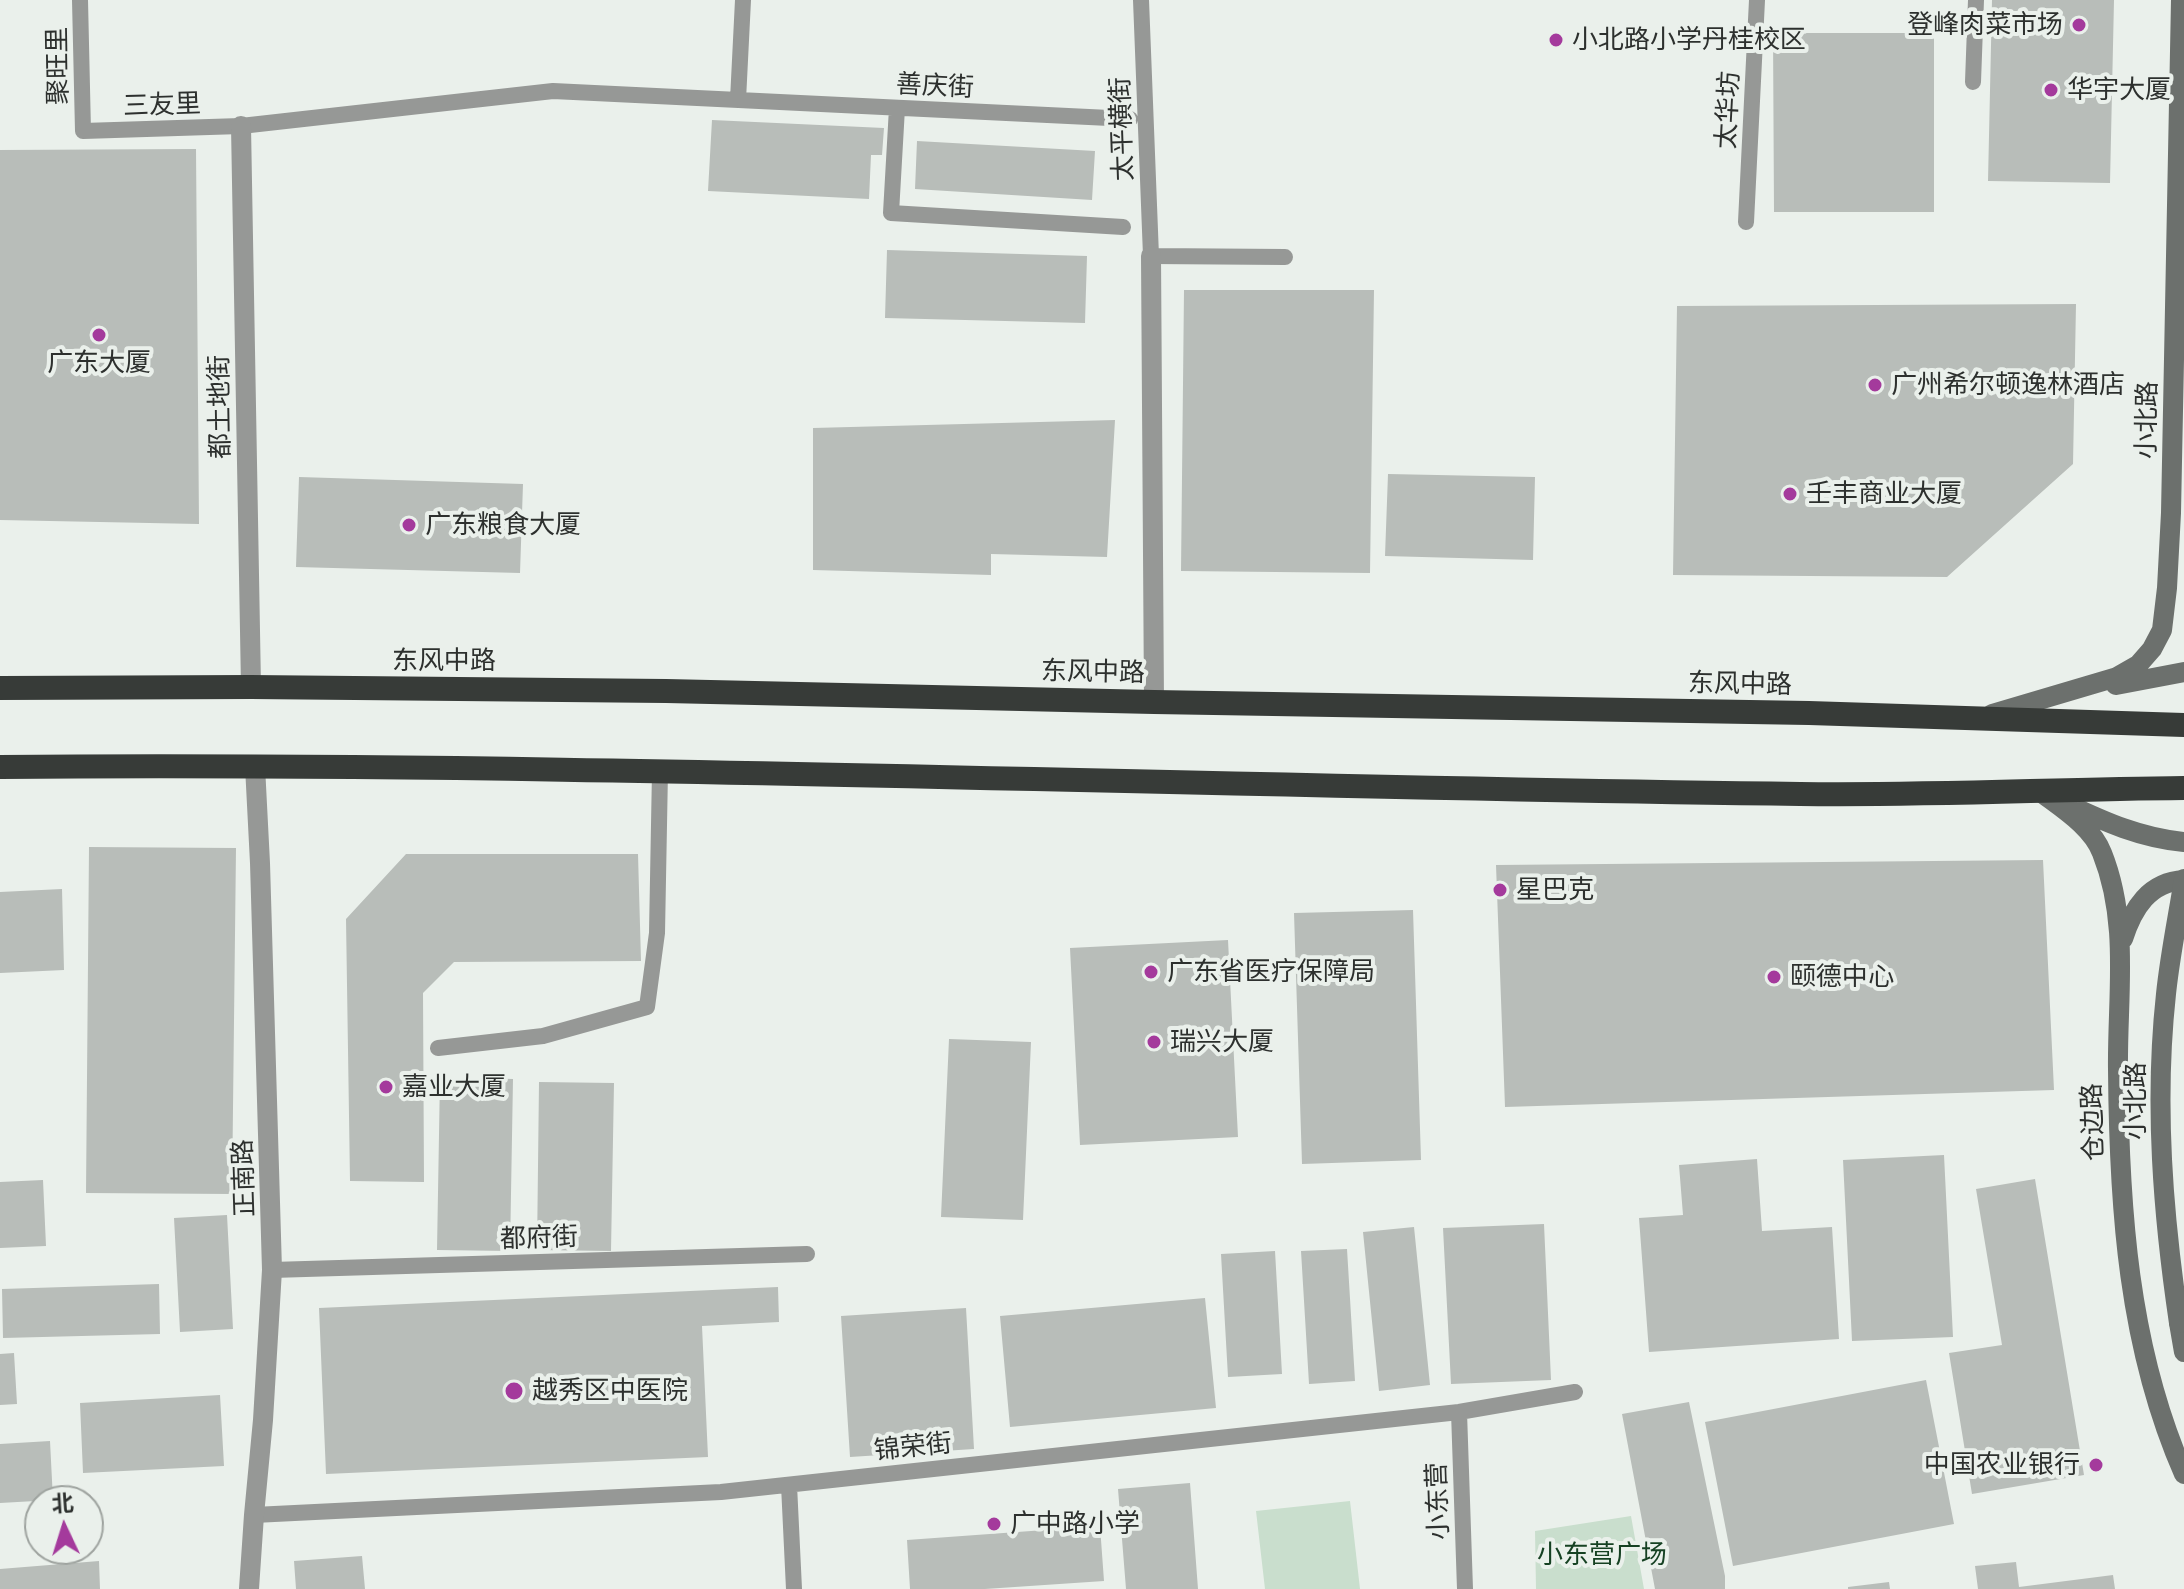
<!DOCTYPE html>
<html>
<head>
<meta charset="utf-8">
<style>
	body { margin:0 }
	#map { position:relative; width:2184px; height:1589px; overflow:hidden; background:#eaf0eb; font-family:"Asap Condensed","Noto Sans SC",sans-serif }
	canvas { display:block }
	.north { position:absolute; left:24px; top:1485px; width:80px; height:80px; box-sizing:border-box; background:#eaf0eb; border:2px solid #9ea39f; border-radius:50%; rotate:356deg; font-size:22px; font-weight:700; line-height:32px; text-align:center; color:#2d302e }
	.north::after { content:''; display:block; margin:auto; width:28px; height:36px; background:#a43a9c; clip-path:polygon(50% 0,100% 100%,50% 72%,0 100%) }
</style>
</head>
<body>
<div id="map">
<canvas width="2184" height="1589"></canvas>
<div class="north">北</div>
</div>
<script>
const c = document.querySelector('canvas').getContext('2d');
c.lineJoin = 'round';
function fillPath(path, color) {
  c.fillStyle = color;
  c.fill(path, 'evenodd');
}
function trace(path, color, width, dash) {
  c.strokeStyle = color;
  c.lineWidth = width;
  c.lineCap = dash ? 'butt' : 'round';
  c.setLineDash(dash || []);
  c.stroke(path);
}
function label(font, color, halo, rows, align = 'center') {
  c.font = font + ' "Asap Condensed","Noto Sans SC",sans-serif';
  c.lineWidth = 8;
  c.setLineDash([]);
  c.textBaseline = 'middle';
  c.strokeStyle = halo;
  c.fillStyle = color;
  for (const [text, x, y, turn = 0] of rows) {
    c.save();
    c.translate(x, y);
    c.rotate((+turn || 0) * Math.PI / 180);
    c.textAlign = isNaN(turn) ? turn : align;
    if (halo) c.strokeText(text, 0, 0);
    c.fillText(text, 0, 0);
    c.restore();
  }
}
fillPath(new Path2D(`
	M 1350,1501 L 1360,1589 L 1265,1589 L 1256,1511 Z
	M 1631,1516 L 1644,1589 L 1536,1589 L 1535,1531 Z`), '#c9decd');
fillPath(new Path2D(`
	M 1992,0 L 2114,0 L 2110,183 L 1988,181 Z
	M 1773,33 L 1934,33 L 1934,212 L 1774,212 Z
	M 712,120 L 884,128 L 882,155 L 871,155 L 869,199 L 708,191 Z
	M 917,141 L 1095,151 L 1092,200 L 915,189 Z
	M 196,149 L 199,524 L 0,520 L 0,150 Z
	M 887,250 L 1087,256 L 1085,323 L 885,318 Z
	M 1184,290 L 1374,290 L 1370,573 L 1181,571 Z
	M 2076,304 L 2073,464 L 1947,577 L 1673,575 L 1677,306 Z
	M 1115,420 L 1107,557 L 991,554 L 991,575 L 813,570 L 813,428 Z
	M 1388,474 L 1535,477 L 1533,560 L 1385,556 Z
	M 299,477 L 523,484 L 520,573 L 296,567 Z
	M 89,847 L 236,848 L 232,1194 L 86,1193 Z
	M 406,854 L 638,854 L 641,961 L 454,962 L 423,993 L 424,1182 L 350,1181 L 346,919 Z
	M 2043,860 L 2054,1090 L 1505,1107 L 1496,865 Z
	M 62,889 L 64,970 L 0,973 L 0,892 Z
	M 1413,910 L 1421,1160 L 1302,1164 L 1294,913 Z
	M 1228,940 L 1238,1137 L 1080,1145 L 1070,948 Z
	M 949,1039 L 1031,1042 L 1023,1220 L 941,1217 Z
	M 440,1077 L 513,1079 L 510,1251 L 437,1250 Z
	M 539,1082 L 614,1083 L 611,1251 L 537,1250 Z
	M 1944,1155 L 1953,1337 L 1852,1341 L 1843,1160 Z
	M 1757,1159 L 1762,1231 L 1832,1227 L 1839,1339 L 1649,1352 L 1639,1218 L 1683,1215 L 1679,1165 Z
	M 2035,1179 L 2084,1475 L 1972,1494 L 1949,1353 L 2002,1345 L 1976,1189 Z
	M 43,1180 L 46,1246 L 0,1248 L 0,1182 Z
	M 227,1215 L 233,1329 L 180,1332 L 174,1218 Z
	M 1544,1224 L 1551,1380 L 1451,1384 L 1443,1228 Z
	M 1414,1227 L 1430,1385 L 1379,1391 L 1363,1232 Z
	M 1347,1249 L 1355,1381 L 1309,1384 L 1301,1251 Z
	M 1275,1251 L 1282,1374 L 1228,1377 L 1221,1254 Z
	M 159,1284 L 160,1334 L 3,1338 L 2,1289 Z
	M 778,1287 L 779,1322 L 702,1326 L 708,1457 L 326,1474 L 319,1308 Z
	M 1205,1298 L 1216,1408 L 1010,1427 L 1000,1316 Z
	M 966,1308 L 974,1449 L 850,1457 L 841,1316 Z
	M 14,1353 L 17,1404 L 0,1405 L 0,1354 Z
	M 1926,1380 L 1954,1524 L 1733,1566 L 1705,1422 Z
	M 220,1395 L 224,1466 L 83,1473 L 80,1403 Z
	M 1689,1402 L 1725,1576 L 1725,1589 L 1655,1589 L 1622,1414 Z
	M 50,1441 L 53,1500 L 0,1503 L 0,1444 Z
	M 1190,1483 L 1198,1589 L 1126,1589 L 1118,1489 Z
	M 1100,1526 L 1104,1581 L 985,1589 L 910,1589 L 907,1540 Z
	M 362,1556 L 365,1589 L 296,1589 L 294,1561 Z
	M 99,1561 L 100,1589 L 0,1589 L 0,1569 Z
	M 2016,1562 L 2019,1587 L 2113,1575 L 2115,1589 L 1978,1589 L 1975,1566 Z
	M 1889,1582 L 1890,1589 L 1848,1589 L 1848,1587 Z`), '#b8bdb9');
trace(new Path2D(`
	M 80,0 L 83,131 L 241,126 L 553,91 L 1130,119
	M 1141,0 L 1151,256 L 1285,257
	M 1973,82 L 1976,0
	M 738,100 L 743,0
	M 897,108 L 891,213 L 1123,227
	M 1746,222 L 1757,0
	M 438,1048 L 543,1036 L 647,1007 L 657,933 L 660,771
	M 272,1270 L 807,1254
	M 1459,1412 L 1465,1589
	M 789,1485 L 794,1589
	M 254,1515 L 721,1492 L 1459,1412 L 1575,1392`), '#969896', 16);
trace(new Path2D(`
	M 241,126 L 251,687
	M 1151,256 L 1154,702
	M 249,1589 L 254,1515 L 263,1420 L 272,1270 L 260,863 L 255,766`), '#969896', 20);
trace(new Path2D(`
	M 2116,685 L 2184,672
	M 1992,714 L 2117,677 L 2138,665 L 2152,649 L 2162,630 L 2167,588 L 2171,513 L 2181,0
	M 2038,790 C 2060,807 2092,826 2102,853 C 2130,923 2117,997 2118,1069 C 2119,1207 2128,1347 2184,1474
	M 2067,804 C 2105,822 2141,838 2184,842
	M 2123,939 C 2133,908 2149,882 2184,880
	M 2179,1323 L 2184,1352`), '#6c706d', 20);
trace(new Path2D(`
	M 0,688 L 251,687 L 666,691 L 1154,702 L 1809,713 L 2184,725
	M 0,767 C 600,762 1200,787 1800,794 C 1928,796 2056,789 2184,788`), '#373b38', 24);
trace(new Path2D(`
	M 2179,1323 C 2163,1215 2154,1104 2166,994 C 2170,955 2178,917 2184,879`), '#6c706d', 20);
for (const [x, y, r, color] of [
	[2079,25,8,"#a43a9c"],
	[1556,40,8,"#a43a9c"],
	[2051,90,8,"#a43a9c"],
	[99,335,8,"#a43a9c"],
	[1875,385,8,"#a43a9c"],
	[1790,494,8,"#a43a9c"],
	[409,525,8,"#a43a9c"],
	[1500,890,8,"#a43a9c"],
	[1151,972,8,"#a43a9c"],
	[1774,977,8,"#a43a9c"],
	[1154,1042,8,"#a43a9c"],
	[386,1087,8,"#a43a9c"],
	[514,1391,10,"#a43a9c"],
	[2096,1465,8,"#a43a9c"],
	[994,1524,8,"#a43a9c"]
]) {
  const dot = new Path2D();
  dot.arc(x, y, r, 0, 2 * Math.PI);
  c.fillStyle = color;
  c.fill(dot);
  trace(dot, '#eaf0eb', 3);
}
label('26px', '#2d302e', '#eaf0eb', [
	["登峰肉菜市场",2063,25,"right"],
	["小北路小学丹桂校区",1572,40],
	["华宇大厦",2067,90],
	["广东大厦",99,363,"center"],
	["广州希尔顿逸林酒店",1891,385],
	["壬丰商业大厦",1806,494],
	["广东粮食大厦",425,525],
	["星巴克",1516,890],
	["广东省医疗保障局",1167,972],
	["颐德中心",1790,977],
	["瑞兴大厦",1170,1042],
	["嘉业大厦",402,1087],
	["越秀区中医院",532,1391],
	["中国农业银行",2080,1465,"right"],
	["广中路小学",1010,1524]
], 'left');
label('26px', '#2d302e', '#eaf0eb', [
	["聚旺里",58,66,-91],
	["善庆街",935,86,3],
	["三友里",162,105,-2],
	["太华坊",1728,110,-87],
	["太平横街",1122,129,-92],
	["都土地街",220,407,-91],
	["小北路",2147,420,-89],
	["东风中路",444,661],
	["东风中路",1093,672,1],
	["东风中路",1740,684,1],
	["小北路",2136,1101,-90],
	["仓边路",2093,1122,-92],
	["正南路",244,1178,-92],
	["都府街",539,1238,-2],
	["锦荣街",913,1447,-6],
	["小东营",1438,1501,-92]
]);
label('26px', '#164123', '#eaf0eb', [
	["小东营广场",1602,1555]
]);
</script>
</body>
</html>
